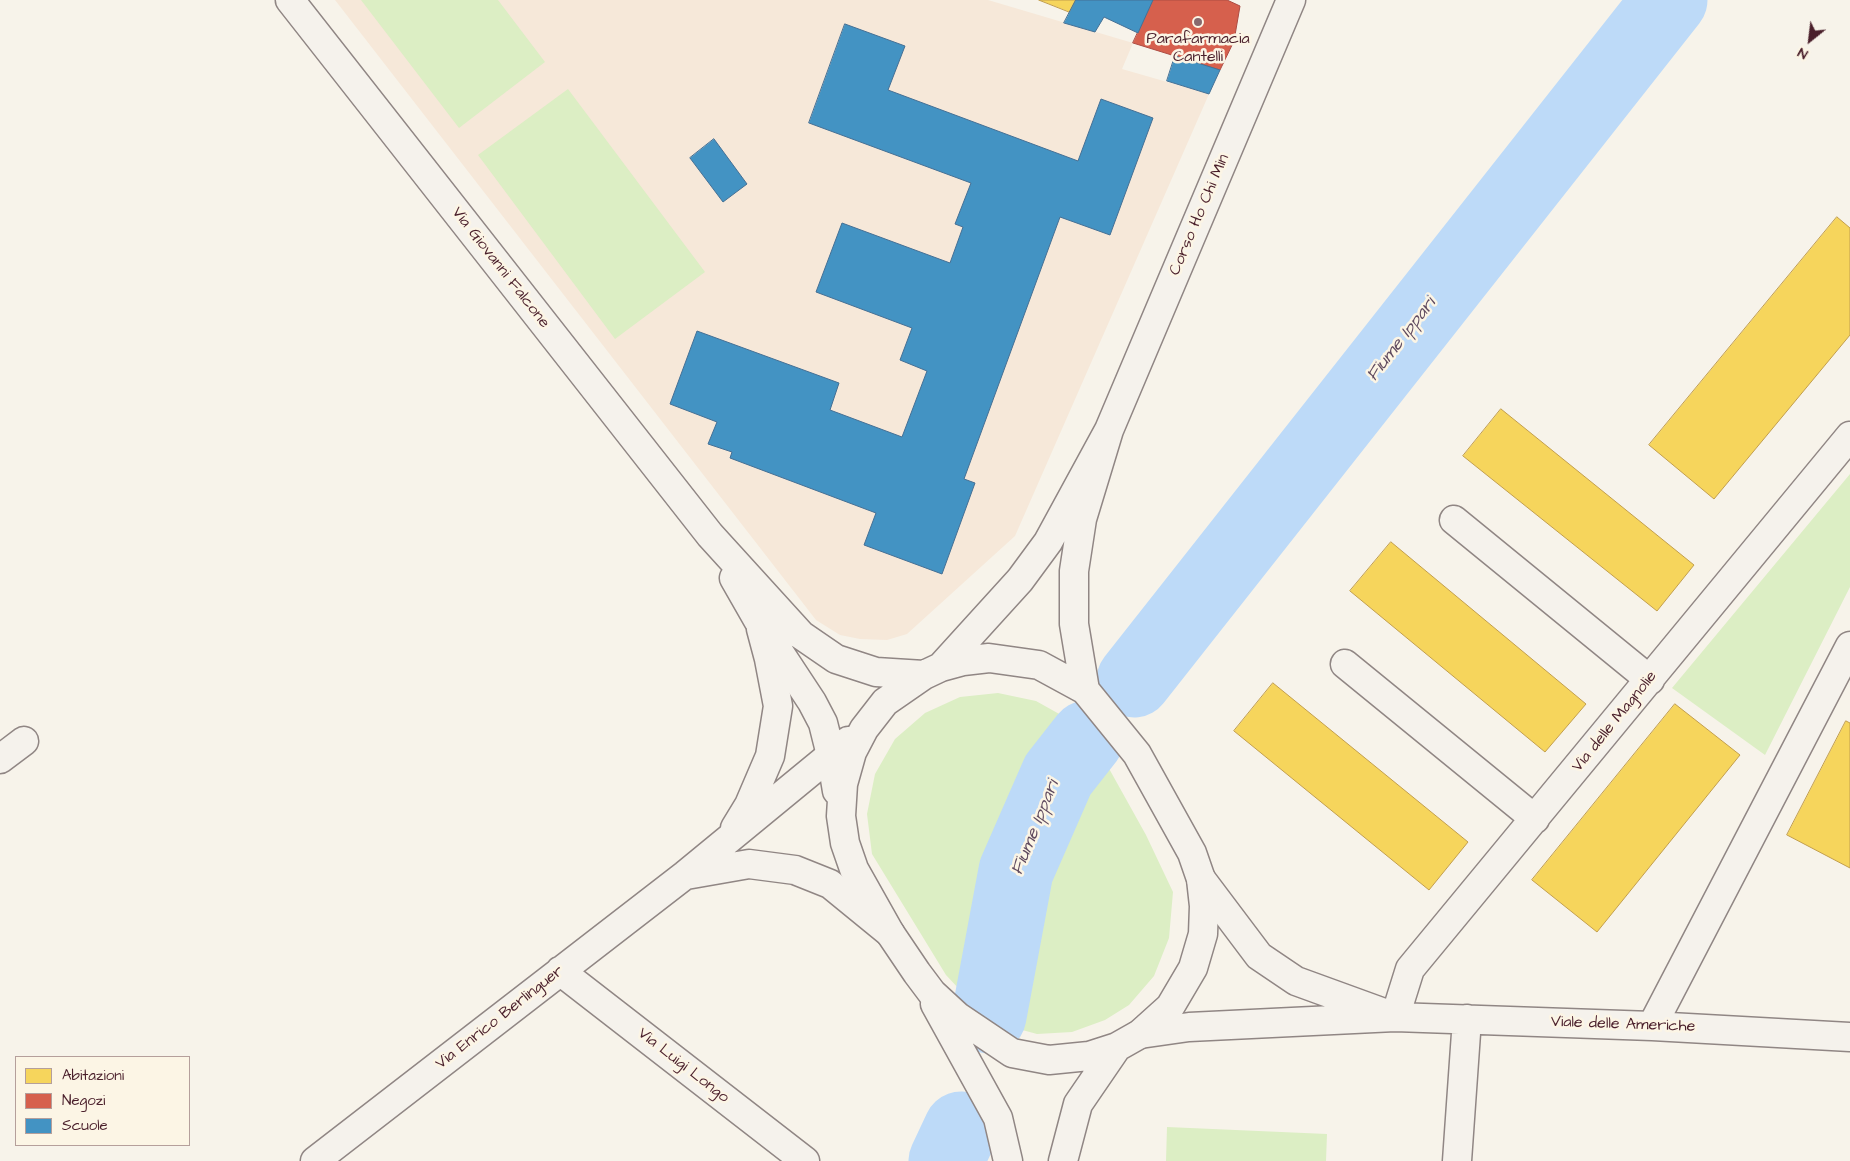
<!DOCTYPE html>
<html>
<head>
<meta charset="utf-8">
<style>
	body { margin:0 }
	#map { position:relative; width:1850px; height:1161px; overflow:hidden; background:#f7f3ea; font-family:"Architects Daughter",sans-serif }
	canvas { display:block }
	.legend { position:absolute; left:15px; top:1056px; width:175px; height:90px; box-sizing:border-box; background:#fcf5e5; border:1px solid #b59f9b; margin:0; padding:6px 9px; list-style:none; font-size:15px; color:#4a1f2b }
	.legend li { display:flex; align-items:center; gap:10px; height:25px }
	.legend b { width:25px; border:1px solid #b59f9b }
	.north { position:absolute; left:1785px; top:15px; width:50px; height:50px; -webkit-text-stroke:4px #fcf5e5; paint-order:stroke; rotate:209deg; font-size:14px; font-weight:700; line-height:20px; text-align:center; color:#4a1f2b }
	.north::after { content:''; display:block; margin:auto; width:18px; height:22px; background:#4a1f2b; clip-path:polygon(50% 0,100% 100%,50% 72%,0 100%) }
</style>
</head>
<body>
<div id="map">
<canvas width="1850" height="1161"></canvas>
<ul class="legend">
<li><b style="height:14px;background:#f6d55c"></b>Abitazioni</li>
<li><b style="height:14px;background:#d6604d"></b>Negozi</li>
<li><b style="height:14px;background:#4393c3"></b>Scuole</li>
</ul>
<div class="north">N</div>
</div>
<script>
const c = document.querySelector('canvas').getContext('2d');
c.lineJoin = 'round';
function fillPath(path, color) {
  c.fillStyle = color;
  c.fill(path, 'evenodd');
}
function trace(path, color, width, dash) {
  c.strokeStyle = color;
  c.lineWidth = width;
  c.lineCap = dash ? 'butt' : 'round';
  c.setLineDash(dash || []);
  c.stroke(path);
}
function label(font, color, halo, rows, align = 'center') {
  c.font = font + ' "Architects Daughter",sans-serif';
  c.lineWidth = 5;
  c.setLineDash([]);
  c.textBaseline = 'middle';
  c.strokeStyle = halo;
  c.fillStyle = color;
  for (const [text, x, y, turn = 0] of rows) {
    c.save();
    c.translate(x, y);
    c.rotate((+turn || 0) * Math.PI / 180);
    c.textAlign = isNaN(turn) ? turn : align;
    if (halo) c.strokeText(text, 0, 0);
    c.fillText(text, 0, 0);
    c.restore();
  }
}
fillPath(new Path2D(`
	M 335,0 L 988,0 L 1133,43 L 1122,69 L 1209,94 L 1015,536 L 907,634 L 887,640 L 860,639 L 840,635 L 816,620 Z`), '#f6e8d9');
fillPath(new Path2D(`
	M 361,0 L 498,0 L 545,62 L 459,128 Z
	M 568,89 L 705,272 L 615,339 L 478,155 Z
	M 1850,474 L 1850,587 L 1765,755 L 1672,688 Z
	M 998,693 L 1036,701 L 1070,720 L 1097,747 L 1146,835 L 1173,892 L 1169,938 L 1154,976 L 1129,1005 L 1105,1020 L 1072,1032 L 1037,1034 L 1004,1025 L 975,1006 L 946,975 L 872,854 L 867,814 L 875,774 L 895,739 L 925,713 L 960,697 Z
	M 1167,1127 L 1327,1134 L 1326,1161 L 1166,1161 Z`), '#dceec4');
const homes = new Path2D(`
	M 1039,0 L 1076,0 L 1070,12 Z
	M 1837,217 L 1850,228 L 1850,335 L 1714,499 L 1649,445 Z
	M 1501,409 L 1694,565 L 1657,611 L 1463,456 Z
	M 1391,542 L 1586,704 L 1545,752 L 1350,591 Z
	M 1273,683 L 1468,842 L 1429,890 L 1234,731 Z
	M 1675,704 L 1740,755 L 1597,932 L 1532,880 Z
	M 1846,721 L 1850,723 L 1850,868 L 1787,835 Z`);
fillPath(homes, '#f6d55c');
trace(homes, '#c29e4d', 1);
const shops = new Path2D(`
	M 1153,0 L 1227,0 L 1240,6 L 1234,41 L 1220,70 L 1133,43 Z`);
fillPath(shops, '#d6604d');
trace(shops, '#ac4c43', 1);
const schools = new Path2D(`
	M 1076,0 L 1153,0 L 1138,33 L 1104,17 L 1095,32 L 1064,23 Z
	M 845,24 L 905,46 L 888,90 L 1078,161 L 1101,99 L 1153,118 L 1110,235 L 1060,217 L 964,479 L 975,483 L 942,574 L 864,545 L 876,513 L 730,458 L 732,452 L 708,444 L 717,422 L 670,404 L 697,331 L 839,383 L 830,410 L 902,437 L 927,371 L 900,360 L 912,328 L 816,292 L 842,223 L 950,263 L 963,227 L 955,224 L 971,183 L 809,123 Z
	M 1175,56 L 1220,70 L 1209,94 L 1167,81 Z
	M 714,139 L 747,184 L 723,202 L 690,158 Z`);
fillPath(schools, '#4393c3');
trace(schools, '#457095', 1);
trace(new Path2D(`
	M 1134,680 L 1670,0
	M 989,1016 L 1016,871 L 1058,775 L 1087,738
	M 946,1161 L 961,1129`), '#bddaf8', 75);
const minor = new Path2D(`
	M 1454,520 L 1650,680
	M 1345,664 L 1535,819
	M 0,759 L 24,741
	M 735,828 L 749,805 L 770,756 L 778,706 L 769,659 L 761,629
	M 686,875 L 749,864 L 795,870 L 830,884 L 890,933
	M 1201,879 L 1259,956 L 1296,981 L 1384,1013
	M 560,971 L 805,1161
	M 1395,1017 L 1410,969 L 1850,436
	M 1652,1026 L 1850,646
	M 1140,1034 L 1189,1027 L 1395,1017 L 1652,1026 L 1850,1037
	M 315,1161 L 685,875 L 848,741
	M 1457,1161 L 1467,1019`);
const major = new Path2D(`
	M 290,0 L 710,535 L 801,635 L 836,659 L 876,672 L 924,675
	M 734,578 L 758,620 L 812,702 L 823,723 L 831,755 L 837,791
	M 941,667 L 1020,580 L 1048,542 L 1109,430 L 1291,0
	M 1085,690 L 1039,665 L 989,658 L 963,661 L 941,667 L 924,675 L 885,702 L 864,729 L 852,752 L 843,784 L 841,816 L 845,843 L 854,869 L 890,933 L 917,973 L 932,993 L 957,1016 L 1012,1053 L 1049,1060 L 1089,1056 L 1117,1047 L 1140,1034 L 1170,1007 L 1193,968 L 1203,934 L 1204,906 L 1201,879 L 1192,853 L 1137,754 L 1085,690 L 1074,624 L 1074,571 L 1082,519 L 1109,430
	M 935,1004 L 998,1118 L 1008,1161
	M 1063,1161 L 1078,1104 L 1117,1047`);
trace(minor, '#908684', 31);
trace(major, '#908684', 31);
trace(minor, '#f5f2ec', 28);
trace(major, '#f5f2ec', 28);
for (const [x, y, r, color] of [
	[1198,22,5,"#87696e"]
]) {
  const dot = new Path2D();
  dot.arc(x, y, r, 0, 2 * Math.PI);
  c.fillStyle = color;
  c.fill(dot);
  trace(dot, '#fcf5e5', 2);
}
label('16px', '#4a1f2b', '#fcf5e5', [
	["Parafarmacia",1198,40],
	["Cantelli",1198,58]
]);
label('16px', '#4a1f2b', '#fcf5e5', [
	["Corso Ho Chi Min",1200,215,-67],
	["Via Giovanni Falcone",500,268,52],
	["Via delle Magnolie",1615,722,-51],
	["Via Enrico Berlinguer",500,1018,-38],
	["Viale delle Americhe",1623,1025,2],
	["Via Luigi Longo",683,1066,38]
]);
label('italic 18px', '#604b60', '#fcf5e5', [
	["Fiume Ippari",1402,340,-52],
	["Fiume Ippari",1036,828,-68]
]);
</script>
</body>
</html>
